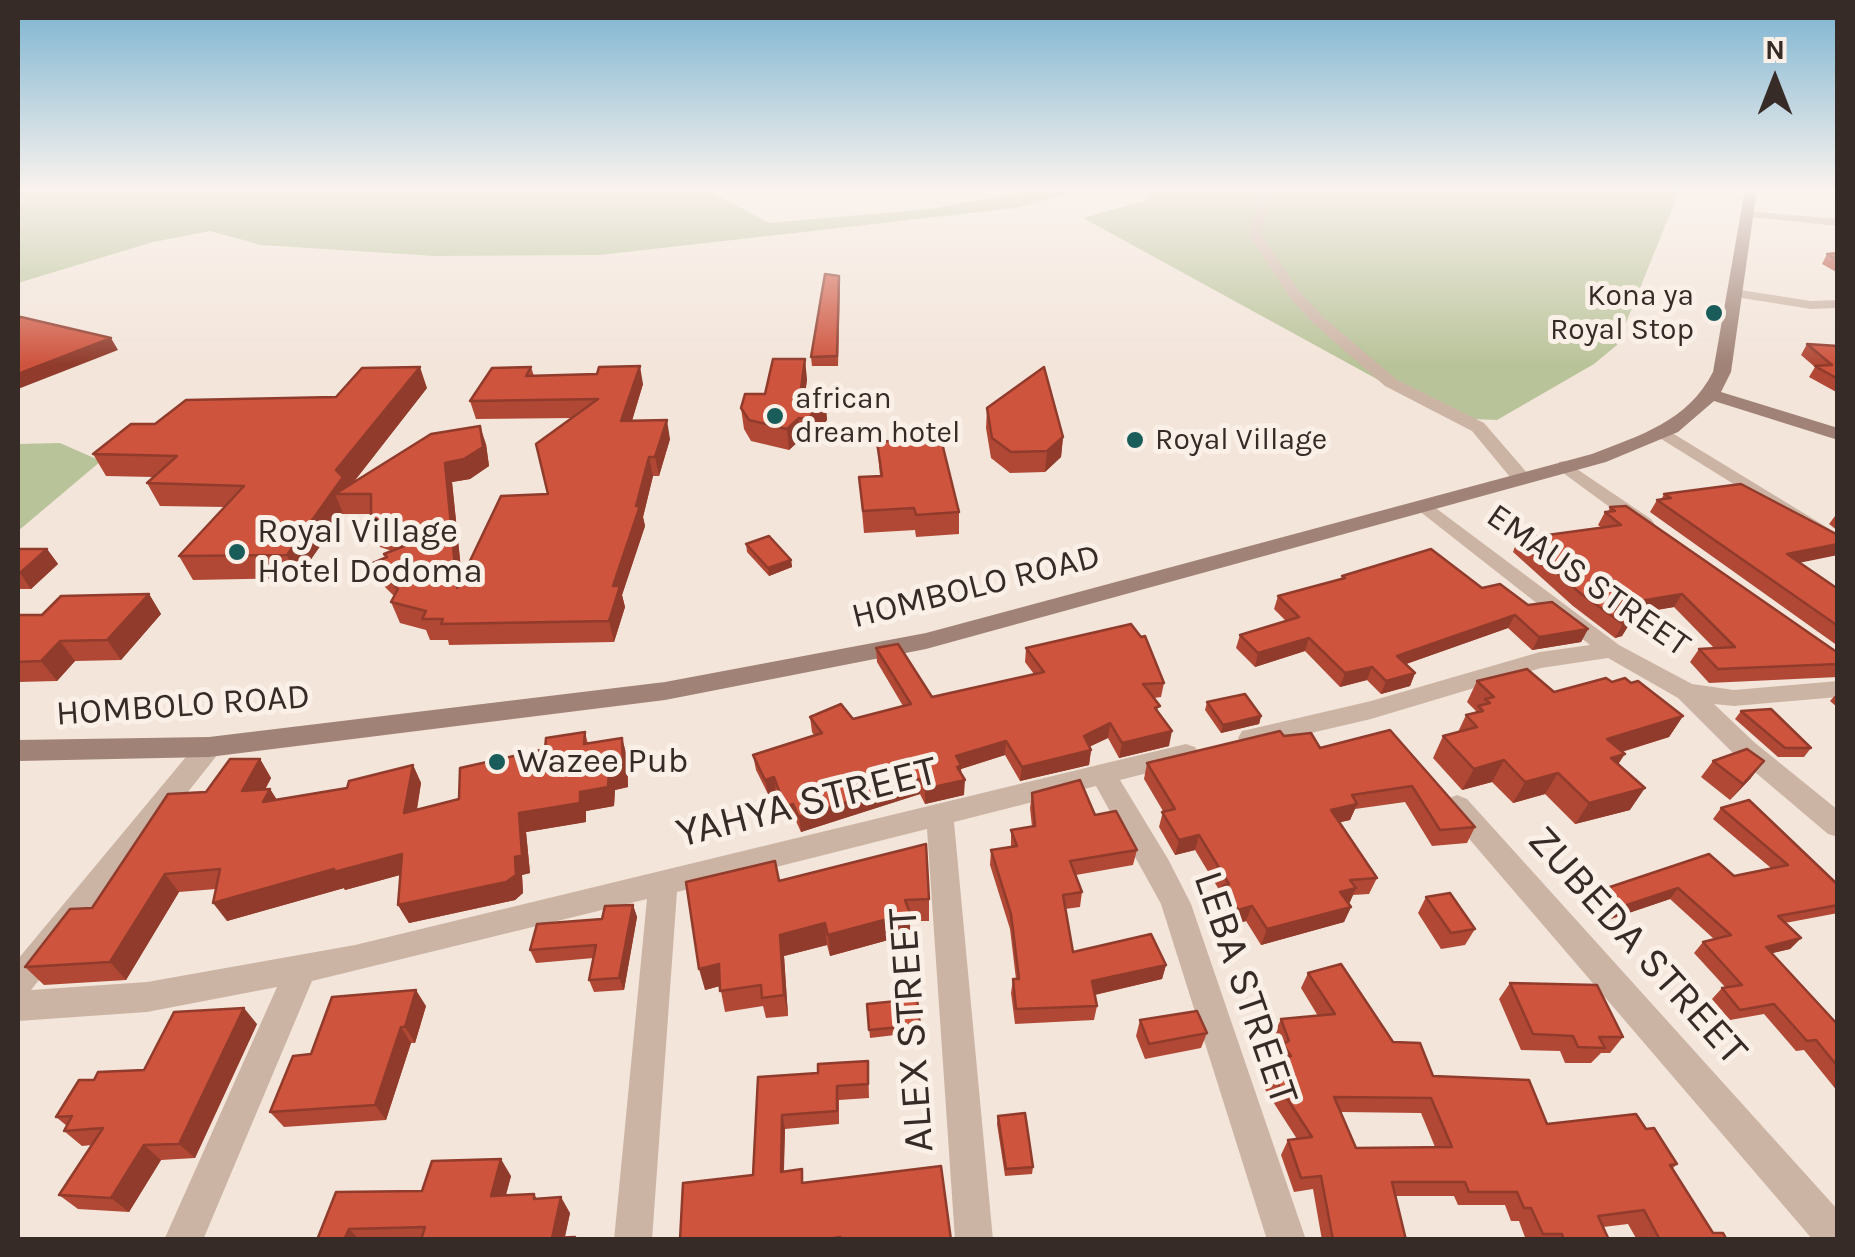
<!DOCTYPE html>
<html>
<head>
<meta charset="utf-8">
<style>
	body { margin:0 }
	#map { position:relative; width:1855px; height:1257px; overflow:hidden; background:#f3e5da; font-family:Karla,sans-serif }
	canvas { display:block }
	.frame { position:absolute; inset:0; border:20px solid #372b27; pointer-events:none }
	.north { position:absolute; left:1725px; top:30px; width:100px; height:100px; -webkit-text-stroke:8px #fbf0e7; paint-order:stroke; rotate:0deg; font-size:28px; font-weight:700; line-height:40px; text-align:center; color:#372b27 }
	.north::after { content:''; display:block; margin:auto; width:35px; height:45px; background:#372b27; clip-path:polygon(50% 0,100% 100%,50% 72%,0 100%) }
</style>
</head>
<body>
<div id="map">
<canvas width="1855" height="1257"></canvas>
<div class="frame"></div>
<div class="north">N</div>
</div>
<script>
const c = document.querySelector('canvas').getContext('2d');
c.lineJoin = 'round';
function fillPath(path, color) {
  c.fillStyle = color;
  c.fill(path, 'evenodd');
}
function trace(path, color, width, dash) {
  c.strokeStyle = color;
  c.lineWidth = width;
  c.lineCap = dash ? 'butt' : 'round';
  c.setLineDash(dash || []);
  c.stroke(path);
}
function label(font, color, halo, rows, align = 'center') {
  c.font = font + ' Karla,sans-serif';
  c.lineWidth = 10;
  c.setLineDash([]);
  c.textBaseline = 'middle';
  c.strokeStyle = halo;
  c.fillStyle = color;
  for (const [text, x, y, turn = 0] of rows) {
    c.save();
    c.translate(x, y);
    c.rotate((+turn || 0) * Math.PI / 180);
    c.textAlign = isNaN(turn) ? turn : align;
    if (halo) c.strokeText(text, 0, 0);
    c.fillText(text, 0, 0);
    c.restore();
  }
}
fillPath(new Path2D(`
	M 18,189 L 707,189 L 769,223 L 930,209 L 1043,189 L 1089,189 L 1015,208 L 600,255 L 434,256 L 261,245 L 210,231 L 153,242 L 18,283 Z
	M 1155,189 L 1680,189 L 1617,345 L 1594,364 L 1497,420 L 1448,418 L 1083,218 L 1144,201 Z
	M 60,443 L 101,461 L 18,531 L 18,444 Z`), '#b9c399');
fillPath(new Path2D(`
	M 1261,189 L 1271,189 L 1261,235 L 1300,292 L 1323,317 L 1397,380 L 1484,423 L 1529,475 L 1529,483 L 1515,483 L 1472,431 L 1385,386 L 1313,323 L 1290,298 L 1249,235 Z
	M 1747,211 L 1838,219 L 1838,226 L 1743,216 Z
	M 1734,289 L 1811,301 L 1838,300 L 1838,308 L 1811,309 L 1729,296 L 1729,290 Z
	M 1664,428 L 1838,534 L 1838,549 L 1658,437 L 1655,433 Z
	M 1565,461 L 1651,519 L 1654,523 L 1651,527 L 1637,527 L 1559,470 L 1559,462 Z
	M 1425,500 L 1619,645 L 1692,684 L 1734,690 L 1838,681 L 1838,697 L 1734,706 L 1714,704 L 1754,742 L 1838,810 L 1838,837 L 1828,834 L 1736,756 L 1678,698 L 1608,658 L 1541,668 L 1371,719 L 1251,747 L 1242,745 L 1238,738 L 1242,731 L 1251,729 L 1371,701 L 1540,652 L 1590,645 L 1418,510 L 1415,506 L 1418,502 Z
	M 209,738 L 218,740 L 222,747 L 218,754 L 31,990 L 147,982 L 355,945 L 1102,764 L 1186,744 L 1195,747 L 1199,754 L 1195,761 L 1120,780 L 1168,859 L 1191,904 L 1306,1240 L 1267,1240 L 1161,904 L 1096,786 L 954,822 L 993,1240 L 955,1240 L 927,829 L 677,892 L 652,1240 L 614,1240 L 647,899 L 312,981 L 203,1240 L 164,1240 L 277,987 L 147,1012 L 18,1021 L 18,959 L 200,740 Z
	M 1457,795 L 1467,799 L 1838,1210 L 1838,1240 L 1813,1240 L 1447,813 L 1443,806 L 1447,799 Z`), '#ccb4a5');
fillPath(new Path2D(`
	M 1745,189 L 1757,189 L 1731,372 L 1721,392 L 1838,428 L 1838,440 L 1714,401 L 1678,432 L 1606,462 L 926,649 L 665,700 L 209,757 L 18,761 L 18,740 L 209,737 L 665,682 L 926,633 L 1592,454 C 1641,435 1688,421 1713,372 Z`), '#a08276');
fillPath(new Path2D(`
	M 1838,253 L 1838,273 L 1822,264 L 1827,254 Z
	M 840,284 L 838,366 L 812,366 L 811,357 Z
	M 1807,344 L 1838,346 L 1838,393 L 1809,377 L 1815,367 L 1801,355 Z
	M 531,367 L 534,376 L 643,384 L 632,421 L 670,439 L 659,476 L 653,476 L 643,517 L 645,526 L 622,595 L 625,607 L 614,642 L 449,645 L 448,640 L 430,640 L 426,630 L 400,623 L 391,602 L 394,596 L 382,584 L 373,563 L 386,558 L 384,554 L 392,551 L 380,547 L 371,527 L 371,514 L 343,514 L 343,513 L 298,578 L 193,580 L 179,556 L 225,507 L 160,506 L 147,483 L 153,477 L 106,476 L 93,454 L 155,424 L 336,397 L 427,388 L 353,483 L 486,444 L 489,466 L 470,479 L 452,482 L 462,578 L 548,494 L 572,418 L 476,419 L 470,401 Z
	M 807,379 L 805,396 L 825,399 L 827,420 L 810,440 L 801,439 L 789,450 L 751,441 L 744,429 L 741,408 L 765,394 Z
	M 987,408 L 1063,437 L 1061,457 L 1045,472 L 1010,473 L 991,458 L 986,428 Z
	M 877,442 L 932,446 L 959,512 L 959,534 L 916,537 L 915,530 L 864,533 L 859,477 L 880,476 Z
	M 1664,494 L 1800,563 L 1838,589 L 1838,646 L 1650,512 L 1657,500 L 1661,500 Z
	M 1610,507 L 1838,653 L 1838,677 L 1709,683 L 1690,662 L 1699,649 L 1714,648 L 1674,607 L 1621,616 L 1630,623 L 1622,636 L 1615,638 L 1573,606 L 1513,552 L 1518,539 L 1602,528 L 1598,525 L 1605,512 L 1608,512 Z
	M 1838,512 L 1838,531 L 1829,524 Z
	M 746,544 L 791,560 L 792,567 L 769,576 L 747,552 Z
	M 18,549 L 47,549 L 58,564 L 31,589 L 18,589 Z
	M 1342,576 L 1482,588 L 1588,629 L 1581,642 L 1532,650 L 1508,628 L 1406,664 L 1415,673 L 1410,686 L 1381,694 L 1367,680 L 1340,687 L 1305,651 L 1255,667 L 1236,648 L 1240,635 L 1286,621 L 1274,609 L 1278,596 L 1341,580 Z
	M 149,594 L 161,614 L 121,660 L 75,661 L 57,681 L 18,682 L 18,615 L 42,615 Z
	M 876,648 L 932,697 L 1034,674 L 1025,662 L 1026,648 L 1164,683 L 1161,697 L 1154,698 L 1169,746 L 1119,758 L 1108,738 L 1089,747 L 1091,750 L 1089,765 L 1020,781 L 1005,755 L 961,769 L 964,795 L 925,804 L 920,794 L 801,832 L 795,819 L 787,821 L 776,792 L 768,794 L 756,770 L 753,755 L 814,735 L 812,732 L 810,717 L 853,719 L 903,706 L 877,662 Z
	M 1477,681 L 1554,692 L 1612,682 L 1683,716 L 1669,737 L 1622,752 L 1618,764 L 1630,810 L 1575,824 L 1545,794 L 1513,803 L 1492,782 L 1462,790 L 1433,758 L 1443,736 L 1458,732 L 1466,715 L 1475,713 L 1476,711 L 1467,702 Z
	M 1838,692 L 1838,708 L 1830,701 Z
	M 1207,702 L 1261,716 L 1259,724 L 1221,733 L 1205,710 Z
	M 1741,711 L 1811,748 L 1804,757 L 1778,757 L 1735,719 Z
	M 1390,730 L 1475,827 L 1467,843 L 1432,846 L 1405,802 L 1355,809 L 1350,820 L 1339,822 L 1377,878 L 1369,894 L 1353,895 L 1349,904 L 1351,907 L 1344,922 L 1261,945 L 1246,921 L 1233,925 L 1218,902 L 1221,893 L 1195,850 L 1175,855 L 1159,827 L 1163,811 L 1144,779 L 1147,763 L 1284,736 L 1320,748 Z
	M 585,732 L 588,744 L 622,738 L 627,757 L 628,787 L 615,790 L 614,806 L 586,811 L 586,822 L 526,832 L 530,873 L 522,875 L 523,893 L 515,900 L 409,923 L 398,905 L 400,875 L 345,890 L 344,888 L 227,921 L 216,889 L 179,892 L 126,980 L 44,985 L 25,967 L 260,759 L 271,778 L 265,790 L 270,789 L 277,800 L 347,788 L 413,765 L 421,783 L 417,810 L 459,799 L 545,749 Z
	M 1713,761 L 1751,778 L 1730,800 L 1701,777 Z
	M 1032,793 L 1095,815 L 1137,850 L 1133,865 L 1076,875 L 1082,892 L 1080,907 L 1065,909 L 1073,952 L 1166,965 L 1162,979 L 1095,995 L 1097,1006 L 1094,1020 L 1015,1024 L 1011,993 L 1013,979 L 1016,979 L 1010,929 L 990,865 L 991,850 L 1011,847 L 1011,830 L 1032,827 L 1030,808 Z
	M 1721,808 L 1838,885 L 1838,913 L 1785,923 L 1801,938 L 1790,949 L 1772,953 L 1838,1025 L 1838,1092 L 1804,1050 L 1796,1051 L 1764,1014 L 1730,1020 L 1712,999 L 1722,988 L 1726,988 L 1694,953 L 1703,942 L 1714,939 L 1670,899 L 1599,923 L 1582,904 L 1589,894 L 1734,876 L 1771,868 L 1713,819 Z
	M 779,881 L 929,899 L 929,921 L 910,921 L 910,934 L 830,956 L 827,945 L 784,956 L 788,1016 L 766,1018 L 763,1006 L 725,1012 L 720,986 L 705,990 Z
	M 1426,897 L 1475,929 L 1465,945 L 1441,949 L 1418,913 Z
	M 633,905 L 637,917 L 624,990 L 594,992 L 589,980 L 594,958 L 536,963 L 530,950 Z
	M 1308,973 L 1433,1076 L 1547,1124 L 1646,1129 L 1677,1164 L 1672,1169 L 1713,1233 L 1727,1240 L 1637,1240 L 1628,1224 L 1603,1227 L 1609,1240 L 1526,1240 L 1519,1221 L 1511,1221 L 1505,1205 L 1458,1205 L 1454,1196 L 1395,1196 L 1406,1240 L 1322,1240 L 1313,1189 L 1294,1192 L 1281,1155 L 1288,1140 L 1297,1139 L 1259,1080 L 1266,1066 L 1278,1061 L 1277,1058 L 1280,1050 L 1274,1034 L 1281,1019 L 1318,1016 L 1301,988 ZM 1341,1112 L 1421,1113 L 1435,1147 L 1356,1148 Z
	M 1510,983 L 1623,1037 L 1610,1053 L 1601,1053 L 1591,1063 L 1565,1063 L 1560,1051 L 1521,1050 L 1499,999 Z
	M 867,1004 L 920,1025 L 920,1032 L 870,1038 Z
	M 426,1006 L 415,1043 L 411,1043 L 386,1120 L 284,1127 L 270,1112 L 311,1054 Z
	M 1140,1020 L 1207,1033 L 1201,1048 L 1145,1059 L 1136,1036 Z
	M 257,1024 L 195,1158 L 161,1160 L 129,1212 L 78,1209 L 59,1195 L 92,1145 L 82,1146 L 64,1131 L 67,1126 L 56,1117 L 94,1080 L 144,1070 Z
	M 868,1061 L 869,1098 L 839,1100 L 839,1124 L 785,1129 L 784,1171 L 804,1183 L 951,1240 L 680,1240 L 753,1175 L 758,1077 L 818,1073 Z
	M 998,1116 L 1033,1167 L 1032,1174 L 1005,1176 L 997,1124 Z
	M 511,1176 L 506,1195 L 534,1194 L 537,1199 L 570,1213 L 565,1237 L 575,1237 L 577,1240 L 317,1240 L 422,1191 Z`), '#b14835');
fillPath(new Path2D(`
	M 111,338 L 118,350 L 18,389 L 18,374 Z
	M 805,359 L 807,379 L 802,416 L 800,396 Z
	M 640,366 L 643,384 L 626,440 L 621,421 Z
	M 420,367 L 427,388 L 348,489 L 335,494 L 343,513 L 298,578 L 287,555 L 336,470 Z
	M 825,399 L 827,420 L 810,440 L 808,419 Z
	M 799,418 L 801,439 L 789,450 L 787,429 Z
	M 667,420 L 670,439 L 659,476 L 655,457 Z
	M 480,426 L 486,444 L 489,466 L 470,479 L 452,482 L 465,609 L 457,588 L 445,463 Z
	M 1063,437 L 1061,457 L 1045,472 L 1047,451 Z
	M 649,457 L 653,476 L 643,517 L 645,526 L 622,595 L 625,607 L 614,642 L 609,621 L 613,586 Z
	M 1838,544 L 1838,555 L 1779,567 L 1787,554 Z
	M 47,549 L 58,564 L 31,589 L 20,573 Z
	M 791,560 L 792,567 L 769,576 L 768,568 Z
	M 149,594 L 161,614 L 121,660 L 107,640 Z
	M 1682,594 L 1674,607 L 1613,617 L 1610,606 Z
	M 1515,615 L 1508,628 L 1392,669 L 1397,656 Z
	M 1630,623 L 1622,636 L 1615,638 L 1623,624 Z
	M 1588,629 L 1581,642 L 1532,650 L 1539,637 Z
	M 1309,638 L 1305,651 L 1255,667 L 1258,653 Z
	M 60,641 L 75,661 L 57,681 L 41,661 Z
	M 1372,667 L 1367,680 L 1340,687 L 1345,673 Z
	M 1415,673 L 1410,686 L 1381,694 L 1386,681 Z
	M 1261,716 L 1259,724 L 1221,733 L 1223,725 Z
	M 1683,716 L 1669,737 L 1594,760 L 1607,739 Z
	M 1110,723 L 1108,738 L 1082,750 L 1084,736 Z
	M 1172,731 L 1169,746 L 1119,758 L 1122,743 Z
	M 622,738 L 627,757 L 628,787 L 615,790 L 614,806 L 586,811 L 586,822 L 526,832 L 530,873 L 522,875 L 523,893 L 515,900 L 409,923 L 398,905 L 515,857 L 519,813 L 580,792 L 609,771 Z
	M 1006,741 L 1005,755 L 961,769 L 961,780 L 956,756 Z
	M 1091,750 L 1089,765 L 1020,781 L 1022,767 Z
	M 1625,754 L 1611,775 L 1611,758 Z
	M 260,759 L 271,778 L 254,809 L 242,791 Z
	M 1504,760 L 1492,782 L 1462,790 L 1474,769 Z
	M 1764,761 L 1751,778 L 1730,800 L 1743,784 Z
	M 413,765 L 421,783 L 413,831 L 404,813 Z
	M 1558,773 L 1545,794 L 1513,803 L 1525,782 Z
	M 774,777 L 776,792 L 768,794 L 765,780 Z
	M 920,779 L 920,794 L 801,832 L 799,817 Z
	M 965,780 L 964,795 L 925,804 L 925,789 Z
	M 1645,788 L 1630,810 L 1575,824 L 1589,803 Z
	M 270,789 L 282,808 L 263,802 Z
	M 793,804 L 795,819 L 787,821 L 785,807 Z
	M 1357,804 L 1350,820 L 1325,826 L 1331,810 Z
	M 1199,835 L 1195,850 L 1175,855 L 1179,840 Z
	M 402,854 L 411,872 L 345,890 L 344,888 L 227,921 L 213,903 L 334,869 Z
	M 165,874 L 179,892 L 126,980 L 110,962 Z
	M 1356,888 L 1349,904 L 1340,892 Z
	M 1678,888 L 1670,899 L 1599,923 L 1606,912 Z
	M 633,905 L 637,917 L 624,990 L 619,978 Z
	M 1252,906 L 1246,921 L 1233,925 L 1238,910 Z
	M 1351,907 L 1344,922 L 1261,945 L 1267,929 Z
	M 910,913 L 910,934 L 830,956 L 828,935 Z
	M 825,923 L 827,945 L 784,956 L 788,1016 L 784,995 L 780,935 Z
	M 1801,938 L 1790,949 L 1756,957 L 1766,947 Z
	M 719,964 L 724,985 L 705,990 L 699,969 Z
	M 1166,965 L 1162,979 L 1089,996 L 1092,981 Z
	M 416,990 L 426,1006 L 415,1043 L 405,1027 Z
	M 244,1008 L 257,1024 L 195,1158 L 179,1144 Z
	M 401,1027 L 411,1043 L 386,1120 L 375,1105 Z
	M 782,1115 L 785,1129 L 783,1185 L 781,1172 Z
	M 144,1145 L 161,1160 L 129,1212 L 111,1198 Z
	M 501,1159 L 511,1176 L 501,1212 L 491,1196 Z
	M 561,1197 L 570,1213 L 564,1240 L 552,1238 Z
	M 349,1229 L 360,1240 L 344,1240 Z`), '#903b2b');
const building = new Path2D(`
	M 1838,253 L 1838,260 L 1827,254 Z
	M 825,274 L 839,276 L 837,356 L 811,357 Z
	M 21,317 L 111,338 L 18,374 L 18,318 Z
	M 1807,344 L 1838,346 L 1838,379 L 1815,366 L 1832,365 Z
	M 773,359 L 805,359 L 800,396 L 825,399 L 808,419 L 799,418 L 787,429 L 749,420 L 741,408 L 745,394 L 765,394 Z
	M 640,366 L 621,421 L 667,420 L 655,457 L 649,457 L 636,506 L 640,506 L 613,586 L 620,586 L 609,621 L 441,624 L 443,619 L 422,619 L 426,611 L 391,602 L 398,589 L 373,563 L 387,557 L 384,554 L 417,541 L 371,527 L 371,494 L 335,494 L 431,434 L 480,426 L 483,447 L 464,459 L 445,463 L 457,588 L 501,496 L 548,494 L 536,444 L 598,399 L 470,401 L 492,368 L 531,367 L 526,376 L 597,374 L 599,367 Z
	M 420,367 L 336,470 L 343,477 L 287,555 L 179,556 L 244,486 L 147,483 L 177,456 L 93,454 L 131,424 L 155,424 L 186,400 L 336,397 L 362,368 Z
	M 1044,367 L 1063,437 L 1047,451 L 1011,452 L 992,438 L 987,408 Z
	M 930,438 L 932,446 L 942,443 L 959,512 L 916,515 L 914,508 L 863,511 L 859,477 L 882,476 L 877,442 Z
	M 1741,484 L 1838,535 L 1838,544 L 1787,554 L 1838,589 L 1838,626 L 1657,500 L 1671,498 L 1664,494 Z
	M 1626,506 L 1838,653 L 1838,664 L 1718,669 L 1699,649 L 1735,647 L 1682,594 L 1610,606 L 1630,623 L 1623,624 L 1580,593 L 1518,539 L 1621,525 L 1605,512 L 1615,511 L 1610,507 Z
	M 769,536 L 791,560 L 768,568 L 746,544 Z
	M 18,549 L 47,549 L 20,573 L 18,573 Z
	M 1431,549 L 1482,588 L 1500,584 L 1528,605 L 1552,602 L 1588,629 L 1539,637 L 1515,615 L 1397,656 L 1415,673 L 1386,681 L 1372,667 L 1345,673 L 1309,638 L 1258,653 L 1240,635 L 1299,617 L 1278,596 L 1345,578 L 1342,576 Z
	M 149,594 L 107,640 L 60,641 L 41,661 L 18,662 L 18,615 L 42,615 L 61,596 Z
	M 1131,624 L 1141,637 L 1145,636 L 1164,683 L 1143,684 L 1160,706 L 1155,708 L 1172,731 L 1122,743 L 1110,723 L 1084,736 L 1091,750 L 1022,767 L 1006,741 L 956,756 L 961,765 L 957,767 L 965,780 L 925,789 L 920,779 L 799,817 L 793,804 L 785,807 L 774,777 L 765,780 L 753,755 L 822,733 L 810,717 L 841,704 L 853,719 L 911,704 L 876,648 L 898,644 L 932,697 L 1044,672 L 1026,648 Z
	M 1527,669 L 1554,692 L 1606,678 L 1612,682 L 1625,678 L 1631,683 L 1638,681 L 1683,716 L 1607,739 L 1625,754 L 1611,758 L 1645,788 L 1589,803 L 1558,773 L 1525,782 L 1504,760 L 1474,769 L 1443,736 L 1477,727 L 1466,715 L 1483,711 L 1478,706 L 1490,703 L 1485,699 L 1494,697 L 1477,681 Z
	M 1245,694 L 1261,716 L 1223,725 L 1207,702 Z
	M 1771,709 L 1811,748 L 1785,748 L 1741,711 Z
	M 1390,730 L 1475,827 L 1440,830 L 1412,786 L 1352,795 L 1357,804 L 1331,810 L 1377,878 L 1350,880 L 1356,888 L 1340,892 L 1351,907 L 1267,929 L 1252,906 L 1238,910 L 1223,886 L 1229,884 L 1199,835 L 1179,840 L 1162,812 L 1175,809 L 1147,763 L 1280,731 L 1284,736 L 1311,733 L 1320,748 Z
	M 585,732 L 584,744 L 622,738 L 623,768 L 609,771 L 608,787 L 580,792 L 580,803 L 519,813 L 522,855 L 515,857 L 516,875 L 506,882 L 398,905 L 402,854 L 334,872 L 334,869 L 213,903 L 220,869 L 165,874 L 110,962 L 25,967 L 70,909 L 92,908 L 168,794 L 206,792 L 230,759 L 260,759 L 242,791 L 270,789 L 263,802 L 347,788 L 349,781 L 413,765 L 404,813 L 459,799 L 460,768 L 545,749 L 546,738 Z
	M 1747,749 L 1764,761 L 1743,784 L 1713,761 Z
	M 1080,780 L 1095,815 L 1116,811 L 1137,850 L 1070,861 L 1082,892 L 1063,895 L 1073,952 L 1151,934 L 1166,965 L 1092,981 L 1097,1006 L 1016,1009 L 1013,979 L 1019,979 L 1011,914 L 991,850 L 1017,846 L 1011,830 L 1035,826 L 1032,793 Z
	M 1749,800 L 1838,885 L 1838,905 L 1778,916 L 1801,938 L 1766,947 L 1838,1025 L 1838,1067 L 1816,1040 L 1807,1041 L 1774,1004 L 1740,1010 L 1722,988 L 1742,985 L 1703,942 L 1731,935 L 1678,888 L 1606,912 L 1589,894 L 1709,854 L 1734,876 L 1788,865 L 1721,808 Z
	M 926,844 L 929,899 L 905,900 L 910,913 L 828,935 L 825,923 L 780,935 L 784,995 L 762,998 L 761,985 L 720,991 L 719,964 L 699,969 L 686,882 L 775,861 L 779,881 Z
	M 1450,893 L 1475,929 L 1451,933 L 1426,897 Z
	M 633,905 L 619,978 L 589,980 L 596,945 L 530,950 L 537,924 L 602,919 L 605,906 Z
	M 1341,964 L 1393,1042 L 1420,1043 L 1433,1076 L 1529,1080 L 1547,1124 L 1636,1114 L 1646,1129 L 1654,1128 L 1677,1164 L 1670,1165 L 1713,1233 L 1723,1233 L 1727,1240 L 1660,1240 L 1644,1210 L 1598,1216 L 1609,1240 L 1564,1240 L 1562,1234 L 1543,1234 L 1531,1208 L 1524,1208 L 1517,1192 L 1469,1192 L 1465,1182 L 1392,1182 L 1406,1240 L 1333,1240 L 1321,1176 L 1301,1178 L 1288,1140 L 1312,1137 L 1266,1066 L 1291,1056 L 1283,1044 L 1289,1041 L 1281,1019 L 1335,1014 L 1308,973 ZM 1334,1097 L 1431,1098 L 1452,1147 L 1356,1148 Z
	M 1510,983 L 1597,985 L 1623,1037 L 1599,1037 L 1605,1048 L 1578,1047 L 1573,1036 L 1533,1034 Z
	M 416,990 L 405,1027 L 401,1027 L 375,1105 L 270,1112 L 293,1056 L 311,1054 L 332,997 Z
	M 917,999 L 920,1025 L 869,1030 L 867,1004 Z
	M 244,1008 L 179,1144 L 144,1145 L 111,1198 L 59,1195 L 103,1128 L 64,1131 L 72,1116 L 56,1117 L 79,1080 L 94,1080 L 98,1072 L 144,1070 L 174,1012 Z
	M 1197,1011 L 1207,1033 L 1149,1044 L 1140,1020 Z
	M 868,1061 L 868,1084 L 837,1086 L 837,1111 L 782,1115 L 781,1172 L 802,1169 L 802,1183 L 941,1166 L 951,1240 L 840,1240 L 840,1237 L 820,1240 L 680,1240 L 683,1183 L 753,1175 L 758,1077 L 818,1073 L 818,1064 Z
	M 1025,1113 L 1033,1167 L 1006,1169 L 998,1116 Z
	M 501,1159 L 491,1196 L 534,1194 L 534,1199 L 561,1197 L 552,1238 L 575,1237 L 575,1240 L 421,1240 L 425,1227 L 349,1229 L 344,1240 L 317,1240 L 336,1192 L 422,1191 L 432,1161 Z`);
fillPath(building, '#ce543e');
trace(building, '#903b2b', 2.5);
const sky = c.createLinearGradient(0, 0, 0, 365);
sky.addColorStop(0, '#7bb3d1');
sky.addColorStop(0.52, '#faf3ee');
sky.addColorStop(1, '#faf3ee00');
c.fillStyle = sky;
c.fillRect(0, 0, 1855, 365);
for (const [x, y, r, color] of [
	[1714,313,10,"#1a5c5a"],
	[775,416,10,"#1a5c5a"],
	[1135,440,10,"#1a5c5a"],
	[237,552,10,"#1a5c5a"],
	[497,762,10,"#1a5c5a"]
]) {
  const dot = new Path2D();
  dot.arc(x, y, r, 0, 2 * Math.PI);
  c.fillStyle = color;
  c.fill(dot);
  trace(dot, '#fbf0e7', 4);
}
label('30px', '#372b27', '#fbf0e7', [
	["Kona ya",1694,296,"right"],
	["Royal Stop",1694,330,"right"],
	["african",795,399],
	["dream hotel",795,433],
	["Royal Village",1155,440]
], 'left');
label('35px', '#372b27', '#fbf0e7', [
	["Royal Village",257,532],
	["Hotel Dodoma",257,572],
	["Wazee Pub",517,762]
], 'left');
label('35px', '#372b27', '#fbf0e7', [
	["EMAUS STREET",1588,581,35],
	["HOMBOLO ROAD",976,587,-14],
	["HOMBOLO ROAD",183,706,-4]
]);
label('42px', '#372b27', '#fbf0e7', [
	["YAHYA STREET",807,803,-14],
	["ZUBEDA STREET",1637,946,48],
	["LEBA STREET",1245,988,71],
	["ALEX STREET",912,1030,-94]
]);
</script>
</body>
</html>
